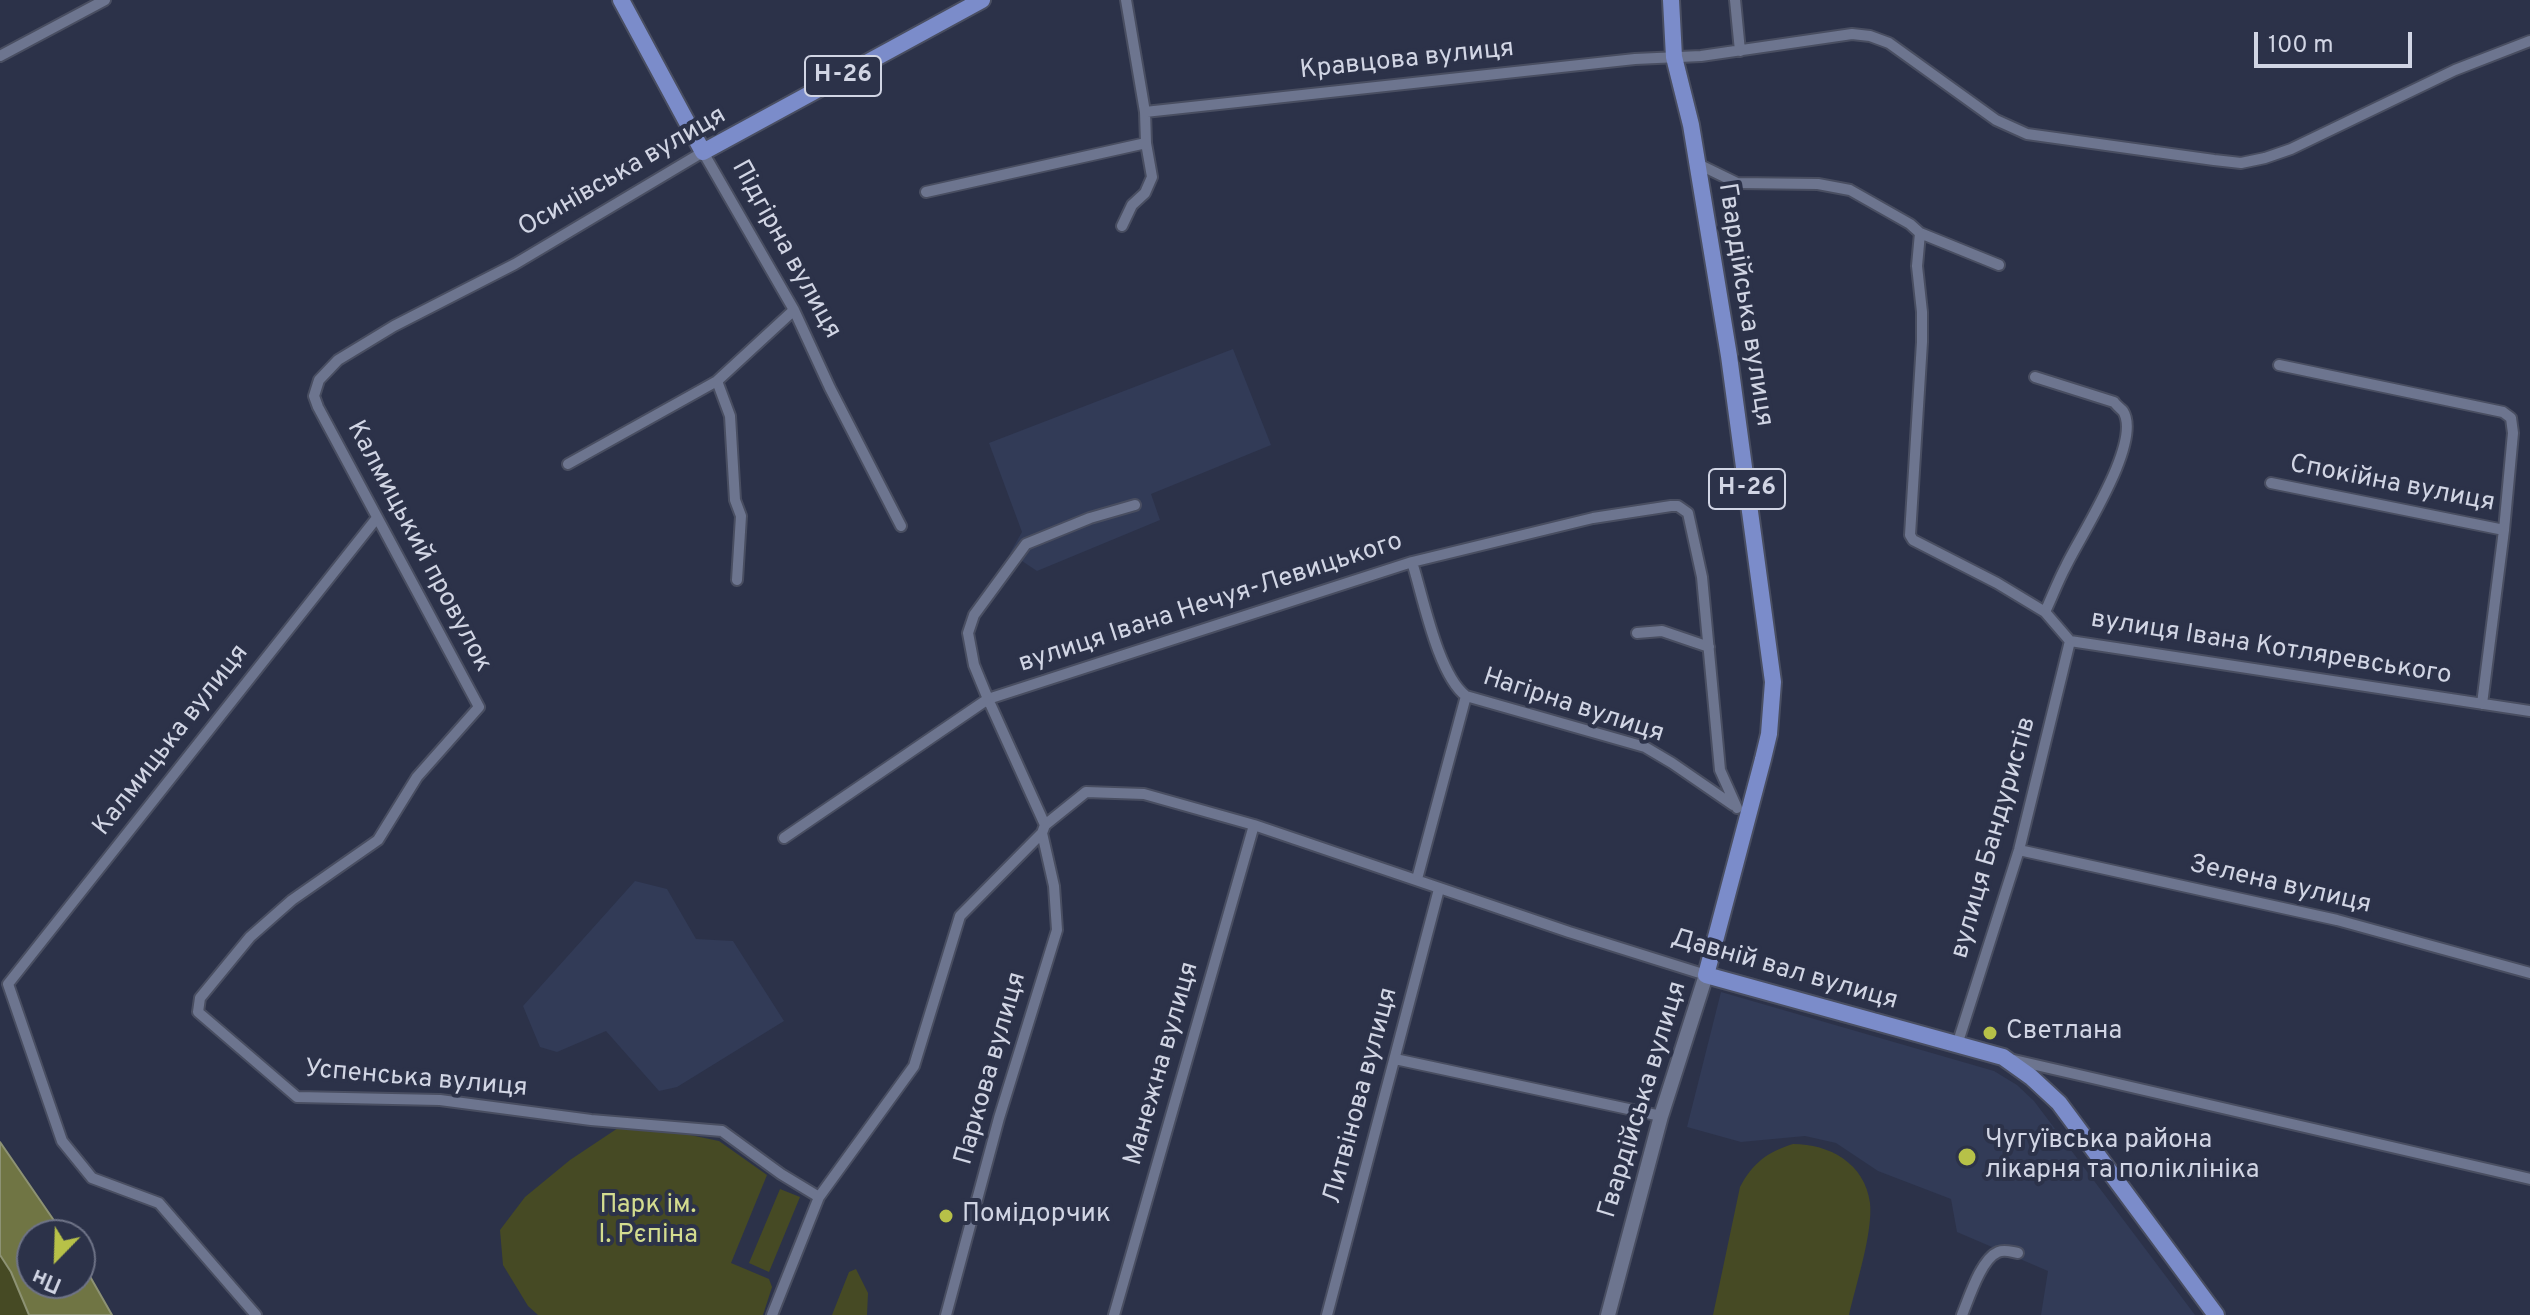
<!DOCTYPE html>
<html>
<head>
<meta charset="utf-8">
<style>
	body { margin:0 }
	#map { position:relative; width:2530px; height:1315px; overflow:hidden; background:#2c3249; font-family:Overpass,sans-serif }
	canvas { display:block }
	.north { position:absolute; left:16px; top:1219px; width:80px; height:80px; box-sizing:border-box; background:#2c3249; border:2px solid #6e7387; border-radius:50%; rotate:203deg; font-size:22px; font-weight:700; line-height:32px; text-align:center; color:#d1d5e4 }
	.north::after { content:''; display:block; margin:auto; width:28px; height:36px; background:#b7c148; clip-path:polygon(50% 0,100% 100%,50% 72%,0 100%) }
	.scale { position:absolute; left:2254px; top:32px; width:158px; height:36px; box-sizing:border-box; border:4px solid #d1d5e4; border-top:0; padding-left:10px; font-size:24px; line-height:28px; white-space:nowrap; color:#d1d5e4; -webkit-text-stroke:6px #2c3249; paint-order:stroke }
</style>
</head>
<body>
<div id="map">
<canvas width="2530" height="1315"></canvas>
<div class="north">Пн</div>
<div class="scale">100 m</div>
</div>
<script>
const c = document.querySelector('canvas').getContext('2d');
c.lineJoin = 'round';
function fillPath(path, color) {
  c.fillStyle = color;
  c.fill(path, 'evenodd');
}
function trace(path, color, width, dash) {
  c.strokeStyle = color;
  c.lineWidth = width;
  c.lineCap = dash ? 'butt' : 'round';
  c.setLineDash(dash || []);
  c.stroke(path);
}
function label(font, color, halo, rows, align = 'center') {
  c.font = font + ' Overpass,sans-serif';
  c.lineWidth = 8;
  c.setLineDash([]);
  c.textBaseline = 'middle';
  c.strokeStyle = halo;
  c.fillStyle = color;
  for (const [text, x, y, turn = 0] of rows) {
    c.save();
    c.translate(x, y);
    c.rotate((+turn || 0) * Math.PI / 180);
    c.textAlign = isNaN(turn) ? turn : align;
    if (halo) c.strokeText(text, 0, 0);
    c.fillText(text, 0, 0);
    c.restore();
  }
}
fillPath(new Path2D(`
	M 1233,349 L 1271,445 L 1151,494 L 1160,520 L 1037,571 L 1010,553 L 1022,532 L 989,443 Z
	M 635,881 L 667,889 L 696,939 L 733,941 L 784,1021 L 677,1087 L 659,1091 L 606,1031 L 557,1052 L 540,1047 L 523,1006 Z
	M 1721,992 L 1994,1071 L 2017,1085 L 2034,1101 L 2195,1315 L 2041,1315 L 2048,1271 L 1957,1232 L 1951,1199 L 1878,1171 L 1836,1143 L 1805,1136 L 1741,1142 L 1687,1127 Z`), '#323b57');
fillPath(new Path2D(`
	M 627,1122 L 719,1141 L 767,1175 L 731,1263 L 769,1279 L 772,1287 L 763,1315 L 538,1315 L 528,1306 L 503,1265 L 500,1230 L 525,1197 L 570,1160 Z
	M 1793,1144 C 1829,1144 1865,1163 1870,1203 C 1873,1233 1856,1284 1849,1315 L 1713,1315 L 1740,1187 C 1753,1163 1767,1152 1793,1144 Z
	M 780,1189 L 800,1197 L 769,1272 L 749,1263 Z
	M 0,1255 L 11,1272 L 29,1315 L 0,1315 Z
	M 856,1269 L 868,1293 L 867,1315 L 832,1315 L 849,1272 Z`), '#464a24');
const water = new Path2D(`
	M 0,1142 L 64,1235 L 32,1235 L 32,1283 L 80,1283 L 80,1259 L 112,1315 L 29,1315 L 11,1272 L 0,1255 Z`);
fillPath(water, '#707544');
trace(water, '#8d9274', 2);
const street = new Path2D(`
	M 1735,0 L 1740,51
	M 0,56 L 105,0
	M 1145,112 L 1635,59 L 1701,56 L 1852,34 L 1870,36 L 1889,43 L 1996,120 L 2027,134 L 2214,160 L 2241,163 L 2265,158 L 2291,149 L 2455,70 L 2530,41
	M 1698,164 L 1737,183 L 1818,184 L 1850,190 L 1910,224 L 1920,233 L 1999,265
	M 926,192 L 1146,143
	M 1122,226 L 1132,205 L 1145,193 L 1152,177 L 1146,143 L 1145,112 L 1126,0
	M 1920,233 L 1917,266 L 1922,312 L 1922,342 L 1910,535 L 1913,540 L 1997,583 L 2045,612 L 2070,641 L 2530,711
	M 2279,365 L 2503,412 L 2511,418 L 2513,433 L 2504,530 L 2482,704
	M 2035,377 L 2114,402 C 2114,403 2122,410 2123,411 C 2143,442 2080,536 2066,566 C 2058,581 2052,597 2045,612
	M 717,381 L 730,416 L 735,500 L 741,516 L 737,580
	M 568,464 L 717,381 L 794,310
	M 2271,483 L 2504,530
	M 1412,562 C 1423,597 1438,675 1466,696 L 1645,747 L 1672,763 L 1733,805
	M 1637,633 L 1662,631 L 1709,647
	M 1045,825 L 988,699 L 974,665 L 968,633 L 974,615 L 1026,544 L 1090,518 L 1135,505
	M 784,838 L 988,699 L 1412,562 L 1593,518 L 1671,506 L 1678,506 L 1688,513 L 1702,577 L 1720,770 L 1737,808
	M 2019,850 L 2337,920 L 2530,973
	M 1417,879 L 1466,696
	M 8,984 L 376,519
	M 8,984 L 62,1141 L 92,1178 L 159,1203 L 256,1315
	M 1957,1045 L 2019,850 L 2070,641
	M 1395,1059 L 1661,1116
	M 2014,1060 L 2530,1179
	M 819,1197 L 781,1174 L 722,1131 L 591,1120 L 440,1100 L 297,1097 L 198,1012 L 200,998 L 250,937 L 292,900 L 378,840 L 417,777 L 479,707 L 318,407 L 314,396 L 319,380 L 338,360 L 394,326 L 515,264 L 703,152 L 794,310 L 830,388 L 901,526
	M 772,1315 L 819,1197 L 914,1066 L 960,916 L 1042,833 L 1045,825 L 1086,792 L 1144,794 L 1254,825 L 1569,932 L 1706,975
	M 946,1315 L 999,1118 L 1057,930 L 1054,886 L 1042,833
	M 1114,1315 L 1254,825
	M 1327,1315 L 1439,889
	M 1962,1315 C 1969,1298 1981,1259 1998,1252 C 2005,1249 2011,1252 2018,1253`);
const secondary = new Path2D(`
	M 1608,1315 L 1661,1116 L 1706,975`);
const primary = new Path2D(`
	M 621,0 L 703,152 L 982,0
	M 1671,0 L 1674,57 L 1691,125 L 1729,356 L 1773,682 L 1769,734 L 1763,759 L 1706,975 L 2003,1057 L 2031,1077 L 2059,1103 L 2216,1315`);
trace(street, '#494e61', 14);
trace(secondary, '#494e61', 18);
trace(primary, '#494e61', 20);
trace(street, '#6d758f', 10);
trace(secondary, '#6d758f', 14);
trace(primary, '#7b8cca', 16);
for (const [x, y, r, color] of [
	[1990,1033,8,"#b7c148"],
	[1967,1157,10,"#b7c148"],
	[946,1216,8,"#b7c148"]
]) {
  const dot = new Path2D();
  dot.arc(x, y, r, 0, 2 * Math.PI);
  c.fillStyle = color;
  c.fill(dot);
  trace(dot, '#2c3249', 3);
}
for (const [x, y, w] of [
	[843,76,76],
	[1747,489,76]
]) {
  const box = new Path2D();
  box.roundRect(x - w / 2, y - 20, w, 40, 6);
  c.fillStyle = '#2c3249';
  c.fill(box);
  trace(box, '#d1d5e4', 2);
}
label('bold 24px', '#d1d5e4', null, [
	["Н-26",843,76],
	["Н-26",1747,489]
]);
label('26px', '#d1d5e4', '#2c3249', [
	["Кравцова вулиця",1407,61,-6],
	["Осинівська вулиця",623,173,-30],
	["Підгірна вулиця",785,250,61],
	["Гвардійська вулиця",1744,305,81],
	["Спокійна вулиця",2392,485,11],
	["Калмицький провулок",418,547,62],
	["вулиця Івана Нечуя-Левицького",1211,604,-18],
	["вулиця Івана Котляревського",2271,649,9],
	["Нагірна вулиця",1573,707,18],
	["Калмицька вулиця",172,741,-52],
	["вулиця Бандуристів",1995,838,-74],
	["Зелена вулиця",2280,886,13],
	["Давній вал вулиця",1784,971,16],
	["Манежна вулиця",1163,1064,-74],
	["Паркова вулиця",992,1069,-74],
	["Успенська вулиця",416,1080,5],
	["Литвінова вулиця",1362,1096,-75],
	["Гвардійська вулиця",1644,1100,-73]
]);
label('26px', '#d1d5e4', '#2c3249', [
	["Светлана",2006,1033],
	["Чугуївська района",1985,1142],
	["лікарня та поліклініка",1985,1172],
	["Помідорчик",962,1216]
], 'left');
label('26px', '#d3dc8f', '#2c3249', [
	["Парк ім.",648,1207],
	["І. Рєпіна",648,1237]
]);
</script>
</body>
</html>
